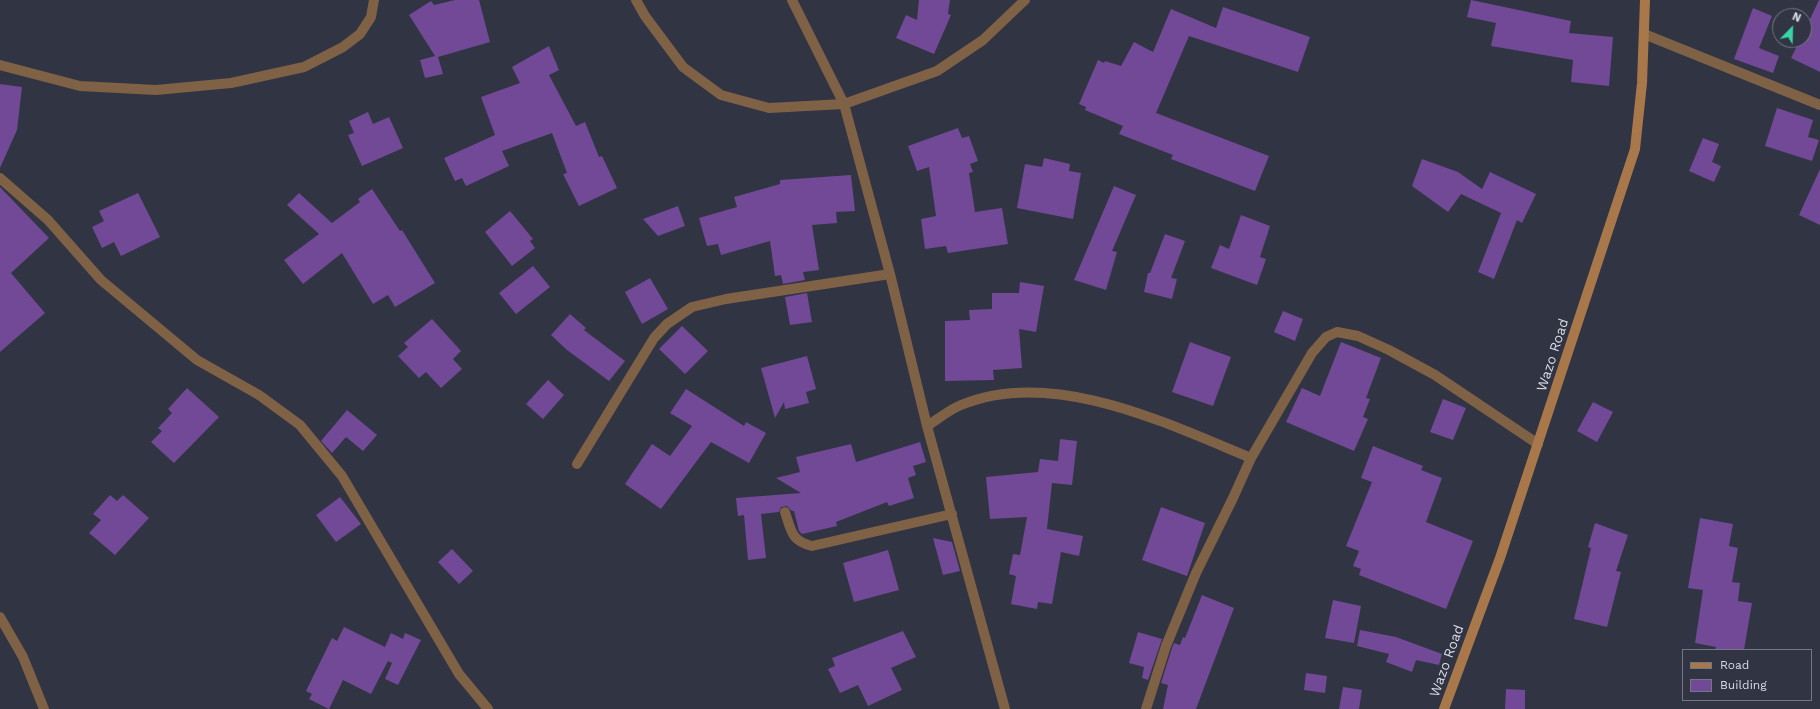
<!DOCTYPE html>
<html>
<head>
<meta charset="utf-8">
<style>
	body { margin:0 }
	#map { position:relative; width:1820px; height:709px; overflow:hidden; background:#313443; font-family:"Work Sans",sans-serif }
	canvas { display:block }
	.legend { position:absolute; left:1682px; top:649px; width:130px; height:52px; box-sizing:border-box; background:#313443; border:1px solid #747783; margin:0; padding:5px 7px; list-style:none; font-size:12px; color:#d9dbe4 }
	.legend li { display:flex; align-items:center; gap:8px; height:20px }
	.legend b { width:20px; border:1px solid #747783 }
	.north { position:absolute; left:1772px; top:8px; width:40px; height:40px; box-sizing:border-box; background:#313443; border:1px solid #747783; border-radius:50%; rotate:23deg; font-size:11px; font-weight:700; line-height:16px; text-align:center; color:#d9dbe4 }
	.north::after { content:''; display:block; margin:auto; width:14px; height:18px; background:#38d4a6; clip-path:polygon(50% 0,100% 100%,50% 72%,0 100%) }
</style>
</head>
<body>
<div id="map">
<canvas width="1820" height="709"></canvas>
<ul class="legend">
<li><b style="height:5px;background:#a8784b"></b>Road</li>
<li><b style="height:11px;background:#714996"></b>Building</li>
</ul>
<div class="north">N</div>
</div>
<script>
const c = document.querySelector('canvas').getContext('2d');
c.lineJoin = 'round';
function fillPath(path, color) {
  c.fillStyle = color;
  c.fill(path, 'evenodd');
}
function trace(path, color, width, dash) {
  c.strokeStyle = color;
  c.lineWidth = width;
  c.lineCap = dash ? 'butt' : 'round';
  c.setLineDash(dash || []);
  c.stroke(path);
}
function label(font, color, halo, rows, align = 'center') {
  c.font = font + ' "Work Sans",sans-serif';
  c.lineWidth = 3;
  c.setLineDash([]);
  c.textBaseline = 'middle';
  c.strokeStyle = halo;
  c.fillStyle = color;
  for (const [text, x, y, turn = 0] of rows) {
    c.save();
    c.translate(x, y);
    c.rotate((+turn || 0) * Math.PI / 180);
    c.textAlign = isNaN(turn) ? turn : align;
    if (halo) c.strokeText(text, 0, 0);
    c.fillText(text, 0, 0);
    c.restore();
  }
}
fillPath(new Path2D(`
	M 455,0 L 479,0 L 490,42 L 438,57 L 443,74 L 425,78 L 420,60 L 435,56 L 409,15 L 431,1 L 434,5 Z
	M 919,0 L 950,0 L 948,14 L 951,15 L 934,54 L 896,38 L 906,15 L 917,20 Z
	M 1471,0 L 1571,21 L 1569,33 L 1613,37 L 1609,86 L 1571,82 L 1573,60 L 1491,46 L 1496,23 L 1467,17 Z
	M 1819,0 L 1820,0 L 1820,72 L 1791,58 L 1800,40 L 1804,40 L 1804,32 Z
	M 1223,7 L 1310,37 L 1298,72 L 1189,36 L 1156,113 L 1269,156 L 1255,191 L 1171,159 L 1173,155 L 1119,134 L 1123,126 L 1085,110 L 1086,107 L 1079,104 L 1098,60 L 1104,63 L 1105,61 L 1121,66 L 1134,42 L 1153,52 L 1171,9 L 1216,28 Z
	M 1753,8 L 1772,16 L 1759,48 L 1779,56 L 1773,73 L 1734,59 Z
	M 549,46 L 559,70 L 549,75 L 576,126 L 585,122 L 599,157 L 602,156 L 617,188 L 579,206 L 563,174 L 567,173 L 552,133 L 502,151 L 509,166 L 466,186 L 462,178 L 455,181 L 444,158 L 495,135 L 481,97 L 520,83 L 512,67 Z
	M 0,84 L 22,87 L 17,130 L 0,168 Z
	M 1777,108 L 1813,120 L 1808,137 L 1819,140 L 1812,161 L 1765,146 Z
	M 368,112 L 373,124 L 389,117 L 403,148 L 362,166 L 348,135 L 354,133 L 349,121 Z
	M 958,128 L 962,138 L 969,136 L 978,161 L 970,164 L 973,172 L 969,173 L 975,212 L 1002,208 L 1008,244 L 948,253 L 946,246 L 925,249 L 921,219 L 936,216 L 929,167 L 917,171 L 908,146 Z
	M 1703,138 L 1719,144 L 1712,162 L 1721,166 L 1714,182 L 1689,171 Z
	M 1044,158 L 1070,164 L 1069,171 L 1081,173 L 1073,219 L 1017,208 L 1025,164 L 1042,167 Z
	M 1422,159 L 1458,172 L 1482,189 L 1490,172 L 1536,194 L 1522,223 L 1517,220 L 1494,279 L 1478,272 L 1501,213 L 1461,194 L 1448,212 L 1412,186 Z
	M 1820,169 L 1820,225 L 1799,215 Z
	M 851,175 L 855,211 L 836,212 L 837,223 L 812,225 L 819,270 L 803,272 L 805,280 L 783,284 L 781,275 L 775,276 L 770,241 L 721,255 L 718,244 L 707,246 L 699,218 L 737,207 L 734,197 L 780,184 L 780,180 Z
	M 1114,186 L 1136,195 L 1112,251 L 1117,252 L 1106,290 L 1074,280 Z
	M 0,187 L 49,238 L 11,273 L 45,313 L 0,352 Z
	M 372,189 L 400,231 L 402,230 L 435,283 L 395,307 L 388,295 L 373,304 L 342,253 L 303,284 L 284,260 L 319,234 L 287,205 L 299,193 L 332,223 L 360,202 L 358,199 Z
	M 138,193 L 160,237 L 121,256 L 114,242 L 102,248 L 92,227 L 104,221 L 99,211 Z
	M 678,206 L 685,226 L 658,236 L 643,219 Z
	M 510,211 L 533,239 L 530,241 L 535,248 L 512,266 L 485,232 Z
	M 1241,215 L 1270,226 L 1260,257 L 1266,259 L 1257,285 L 1211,268 L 1220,245 L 1229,249 Z
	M 1165,234 L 1185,241 L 1171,278 L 1177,279 L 1172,299 L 1144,292 L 1148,273 L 1150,273 Z
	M 533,266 L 550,287 L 516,314 L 499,293 Z
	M 650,278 L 668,309 L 642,324 L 625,292 Z
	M 1020,282 L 1044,286 L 1036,332 L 1019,329 L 1022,368 L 993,370 L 994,380 L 945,381 L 945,321 L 970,320 L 969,310 L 992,309 L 992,293 L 1019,293 Z
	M 807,293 L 812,322 L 790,325 L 785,297 Z
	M 1283,311 L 1303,319 L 1295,341 L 1274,332 Z
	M 570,314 L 586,328 L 584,330 L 625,361 L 609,381 L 567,350 L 551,335 Z
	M 432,319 L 461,351 L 453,359 L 462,369 L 441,388 L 426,372 L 419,378 L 398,356 L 408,347 L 404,343 Z
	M 682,326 L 708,351 L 685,374 L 659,349 Z
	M 1190,342 L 1231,357 L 1213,406 L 1172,392 Z
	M 1341,342 L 1381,358 L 1366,398 L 1370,399 L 1363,417 L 1368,419 L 1354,451 L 1286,422 L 1302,388 L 1320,396 Z
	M 807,356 L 816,389 L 806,392 L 809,403 L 785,409 L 784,402 L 775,418 L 761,368 Z
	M 548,380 L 564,395 L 543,419 L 526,404 Z
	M 187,388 L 219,417 L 174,463 L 151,442 L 162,431 L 158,428 L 172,413 L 168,409 Z
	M 686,389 L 744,426 L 746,422 L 766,433 L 749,463 L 711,442 L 661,509 L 625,484 L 652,444 L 670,456 L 692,426 L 670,413 Z
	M 1443,399 L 1466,408 L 1453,440 L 1430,432 Z
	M 1593,402 L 1613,412 L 1597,442 L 1577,431 Z
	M 347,410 L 377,435 L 363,451 L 346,437 L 332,453 L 321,441 Z
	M 1060,439 L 1077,441 L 1072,485 L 1052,483 L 1047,529 L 1083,536 L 1079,556 L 1061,552 L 1052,604 L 1038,602 L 1037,609 L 1011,604 L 1016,576 L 1009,574 L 1013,554 L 1020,555 L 1027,517 L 990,519 L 986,477 L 1038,472 L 1040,459 L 1058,461 Z
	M 920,442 L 926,462 L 913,466 L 916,475 L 908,478 L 914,498 L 889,506 L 887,502 L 836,522 L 837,526 L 802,534 L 799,531 L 794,511 L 792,511 L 787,506 L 781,507 L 779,512 L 761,514 L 766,558 L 748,560 L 744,515 L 738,516 L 736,498 L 801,493 L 776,478 L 800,472 L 796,457 L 851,444 L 856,462 Z
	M 1373,446 L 1423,466 L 1421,470 L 1442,478 L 1426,522 L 1473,541 L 1446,609 L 1359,575 L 1361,569 L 1353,566 L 1359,551 L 1346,546 L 1372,482 L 1361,478 Z
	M 110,495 L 117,501 L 123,495 L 149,518 L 115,555 L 89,533 L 101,520 L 93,514 Z
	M 340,497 L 361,524 L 336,542 L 316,515 Z
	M 1161,507 L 1205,523 L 1187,576 L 1142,560 Z
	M 1700,518 L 1733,524 L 1729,546 L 1738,548 L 1732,582 L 1740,583 L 1738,601 L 1752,603 L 1744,650 L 1715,650 L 1716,647 L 1695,643 L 1703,590 L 1688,588 Z
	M 1595,523 L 1628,535 L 1616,571 L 1621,572 L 1607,627 L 1574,619 L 1591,548 L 1588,547 Z
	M 933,538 L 952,542 L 960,571 L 943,575 Z
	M 452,549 L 473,571 L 459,584 L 438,562 Z
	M 888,550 L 899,590 L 854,602 L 843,563 Z
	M 1202,595 L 1234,608 L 1196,709 L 1163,709 L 1168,685 L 1161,683 L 1172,648 L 1174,643 L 1180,645 L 1183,637 L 1185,638 Z
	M 1333,600 L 1361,606 L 1354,643 L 1325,638 Z
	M 344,627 L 385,647 L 391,633 L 403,639 L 405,633 L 421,640 L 398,685 L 385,679 L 392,663 L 388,661 L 371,694 L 343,680 L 329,709 L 309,699 L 312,694 L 306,691 L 332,638 L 337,641 Z
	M 1360,630 L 1396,637 L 1442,654 L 1439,665 L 1416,660 L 1412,672 L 1386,662 L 1389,654 L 1357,646 Z
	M 903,631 L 916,657 L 891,668 L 902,690 L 868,706 L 858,685 L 840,693 L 828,669 L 835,666 L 832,658 Z
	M 1138,632 L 1162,639 L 1148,680 L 1142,678 L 1144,667 L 1129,663 Z
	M 1306,673 L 1327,676 L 1325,693 L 1304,690 Z
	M 1343,687 L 1362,690 L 1359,709 L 1339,709 Z
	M 1506,689 L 1525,690 L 1525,709 L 1505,709 Z`), '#714996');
trace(new Path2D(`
	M 636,0 L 645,16 L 683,67 L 721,95 L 769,108 L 844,104 L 937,71 L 983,40 L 1025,0
	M 792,0 L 844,104 L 890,274 L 927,426 L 1005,709
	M 1644,34 L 1820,105
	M 0,65 L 80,86 L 156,90 L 231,83 L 304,67 L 343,47 L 360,34 L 371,17 L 374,0
	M 0,178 L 48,220 L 101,280 L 197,360 L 259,395 L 300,425 L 342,476 L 459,674 L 488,709
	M 927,426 C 938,419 949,410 961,405 C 1052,367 1166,423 1251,458
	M 577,464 L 654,338 L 667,324 L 692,307 L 726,299 L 890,274
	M 785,512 C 791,530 791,541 812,546 L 952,514
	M 0,617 L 23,657 L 44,709
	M 1146,709 L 1166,646 L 1196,573 L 1233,498 L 1251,458 L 1312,353 L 1326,337 L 1337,332 L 1358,336 L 1389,350 L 1435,375 L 1538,444`), '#7f6145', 10);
trace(new Path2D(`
	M 1444,709 L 1500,558 L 1635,149 L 1642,83 L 1645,0`), '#a8784b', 10);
label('14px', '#d9dbe4', '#313443', [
	["Wazo Road",1553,355,-72],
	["Wazo Road",1447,661,-70]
]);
</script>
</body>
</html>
